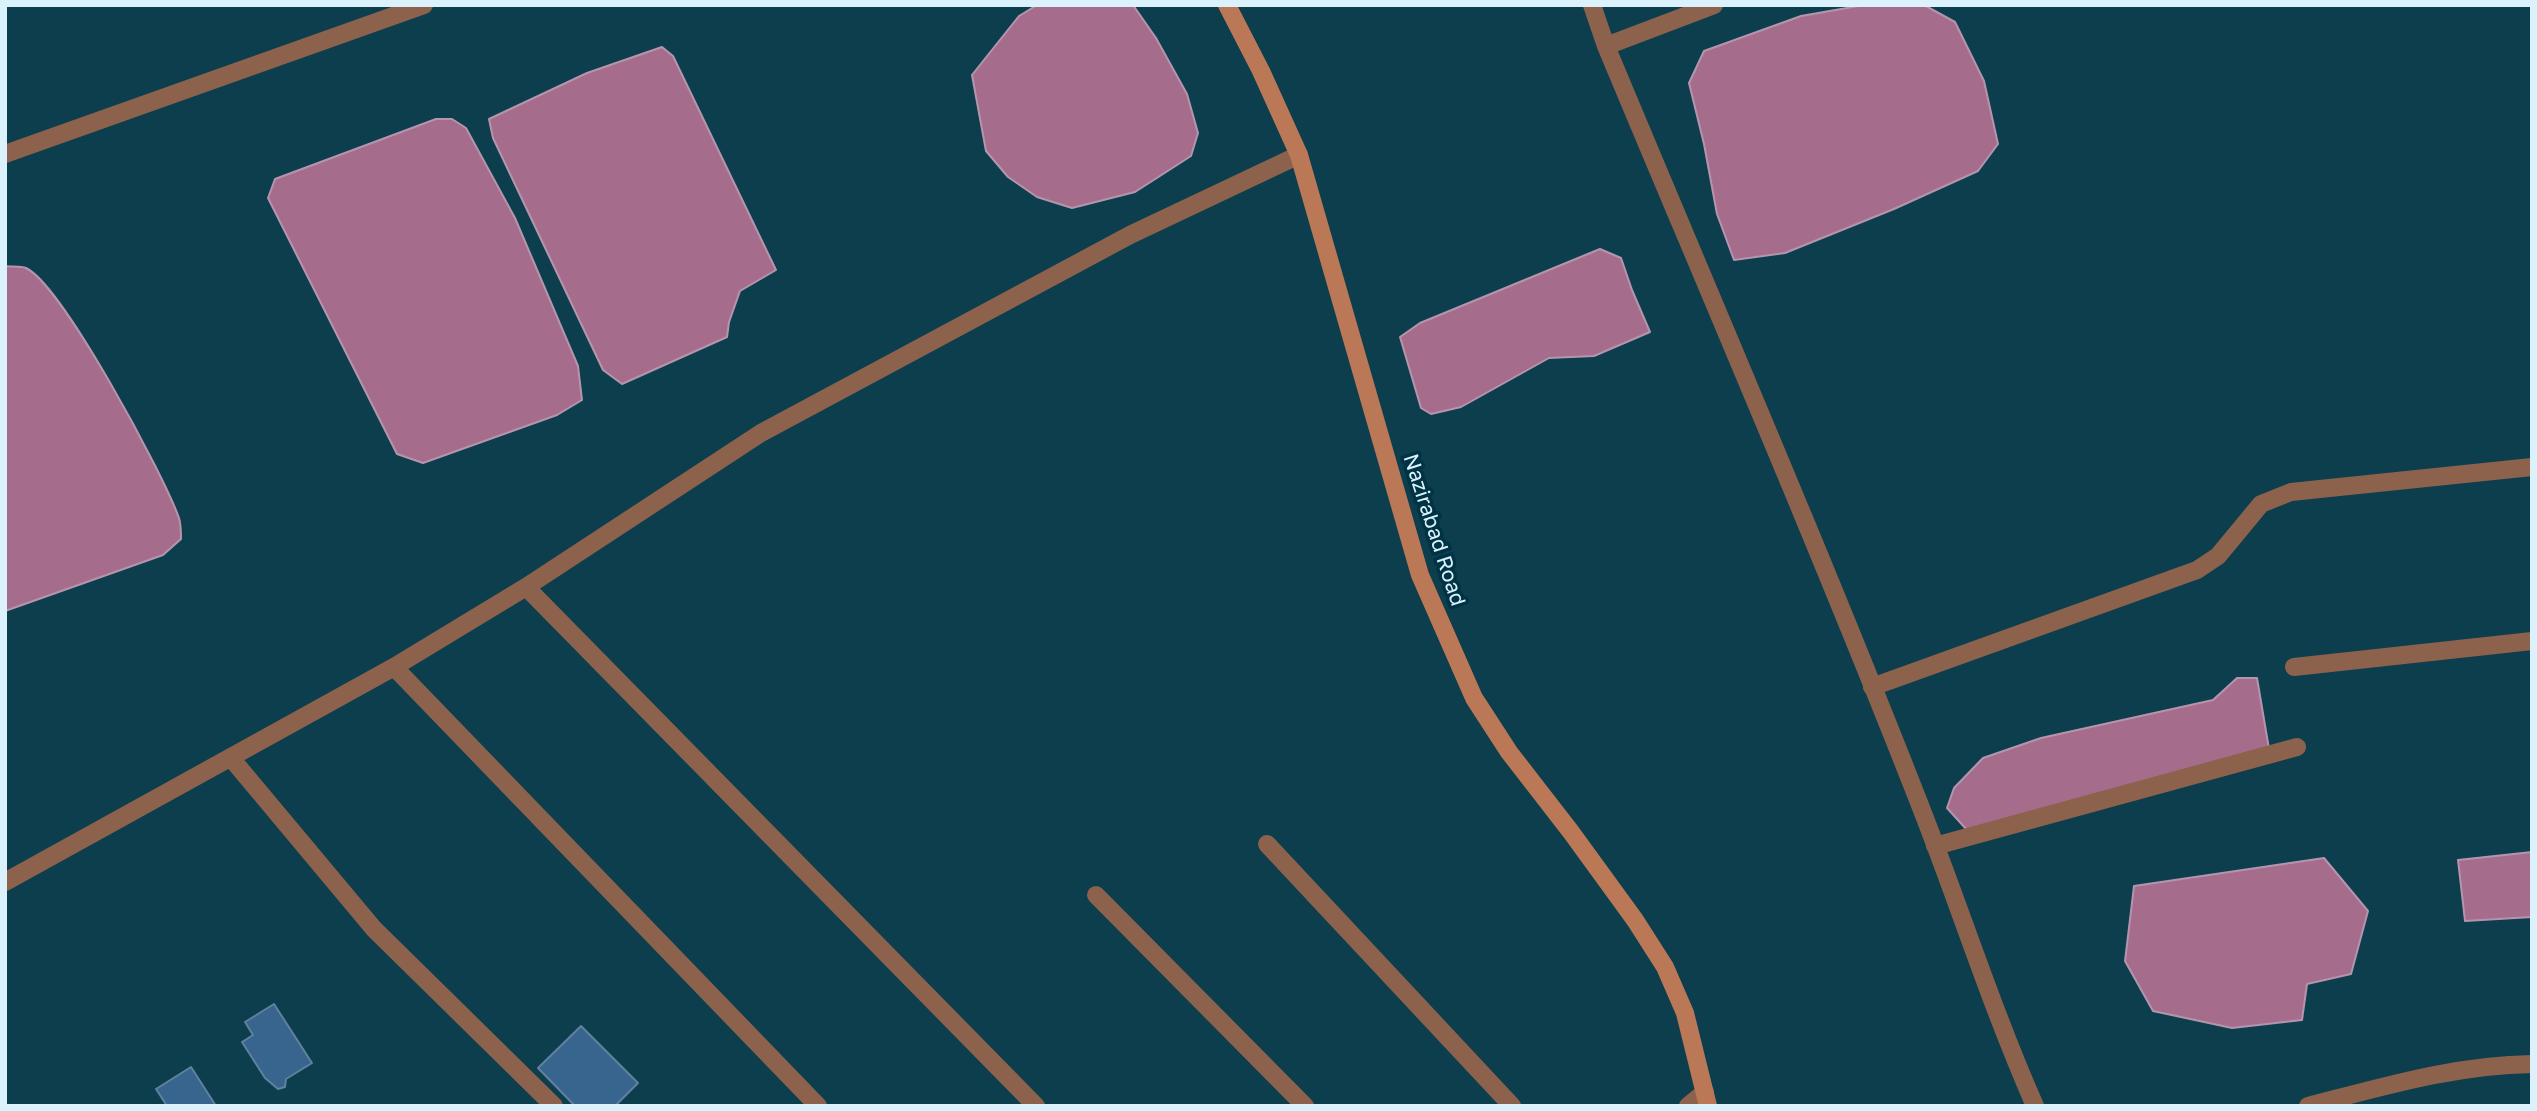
<!DOCTYPE html>
<html>
<head>
<meta charset="utf-8">
<style>
	body { margin:0 }
	#map { position:relative; width:2537px; height:1111px; overflow:hidden; background:#0d3e4e; font-family:"Golos Text",sans-serif }
	canvas { display:block }
	.frame { position:absolute; inset:0; border:7px solid #dbf2fd; pointer-events:none }
</style>
</head>
<body>
<div id="map">
<canvas width="2537" height="1111"></canvas>
<div class="frame"></div>
</div>
<script>
const c = document.querySelector('canvas').getContext('2d');
c.lineJoin = 'round';
function fillPath(path, color) {
  c.fillStyle = color;
  c.fill(path, 'evenodd');
}
function trace(path, color, width, dash) {
  c.strokeStyle = color;
  c.lineWidth = width;
  c.lineCap = dash ? 'butt' : 'round';
  c.setLineDash(dash || []);
  c.stroke(path);
}
function label(font, color, halo, rows, align = 'center') {
  c.font = font + ' "Golos Text",sans-serif';
  c.lineWidth = 7;
  c.setLineDash([]);
  c.textBaseline = 'middle';
  c.strokeStyle = halo;
  c.fillStyle = color;
  for (const [text, x, y, turn = 0] of rows) {
    c.save();
    c.translate(x, y);
    c.rotate((+turn || 0) * Math.PI / 180);
    c.textAlign = isNaN(turn) ? turn : align;
    if (halo) c.strokeText(text, 0, 0);
    c.fillText(text, 0, 0);
    c.restore();
  }
}
const water = new Path2D(`
	M 1037,5 L 1133,5 L 1156,38 L 1187,94 L 1198,133 L 1191,156 L 1135,192 L 1072,208 L 1037,197 L 1008,177 L 986,151 L 972,75 L 1019,16 Z
	M 1864,5 L 1924,5 L 1955,22 L 1984,81 L 1998,144 L 1978,171 L 1894,209 L 1785,253 L 1734,260 L 1717,214 L 1704,144 L 1689,83 L 1704,51 L 1801,16 Z
	M 662,47 L 673,56 L 776,270 L 740,291 L 729,322 L 727,337 L 622,384 L 603,370 L 493,138 L 489,119 L 587,73 Z
	M 436,119 L 452,119 L 466,128 L 515,218 L 578,366 L 582,400 L 557,415 L 423,463 L 397,454 L 268,198 L 275,179 Z
	M 1600,249 L 1621,258 L 1632,290 L 1650,332 L 1594,356 L 1549,358 L 1461,407 L 1431,414 L 1421,408 L 1400,337 L 1420,323 Z
	M 5,266 C 11,267 21,266 26,268 C 62,285 164,475 179,518 C 181,524 181,532 181,539 L 163,555 L 5,611 Z
	M 2237,678 L 2257,678 L 2269,749 L 1967,830 L 1947,808 L 1954,788 L 1983,758 L 2041,738 L 2213,700 Z
	M 2532,852 L 2532,917 L 2465,921 L 2458,860 Z
	M 2324,858 L 2368,911 L 2351,974 L 2307,984 L 2302,1020 L 2232,1028 L 2153,1011 L 2125,961 L 2134,886 Z`);
fillPath(water, '#a56d8b');
trace(water, '#b595ad', 2);
const building = new Path2D(`
	M 274,1004 L 312,1063 L 286,1079 L 285,1087 L 278,1089 L 265,1078 L 242,1042 L 253,1035 L 245,1022 Z
	M 581,1026 L 638,1083 L 615,1106 L 575,1106 L 538,1068 Z
	M 191,1067 L 216,1106 L 167,1106 L 156,1089 Z`);
fillPath(building, '#37658d');
trace(building, '#61819e', 2);
trace(new Path2D(`
	M 1592,5 L 1606,46 C 1710,295 1817,543 1916,795 C 1957,898 1990,1004 2035,1106
	M 1606,46 L 1714,5
	M 5,154 L 424,5
	M 526,587 L 1036,1106
	M 394,667 L 818,1106
	M 2294,667 L 2532,641
	M 1872,687 L 2197,570 L 2218,556 L 2261,504 L 2291,492 L 2532,467
	M 231,758 L 374,929 L 554,1106
	M 1267,844 L 1512,1106
	M 1935,846 L 2297,747
	M 5,882 L 394,667 L 526,587 L 761,433 L 1130,235 L 1299,155
	M 1096,895 L 1305,1106
	M 1688,1106 L 1705,1092
	M 2308,1106 C 2382,1087 2455,1065 2532,1064`), '#8d624d', 18);
trace(new Path2D(`
	M 1227,5 L 1261,71 L 1299,155 L 1420,575 L 1474,698 L 1509,752 L 1571,832 L 1635,920 L 1665,967 L 1685,1013 L 1708,1106`), '#bb7857', 18);
label('21px', '#dbf2fd', '#034', [
	["Nazirabad Road",1434,530,72]
]);
</script>
</body>
</html>
